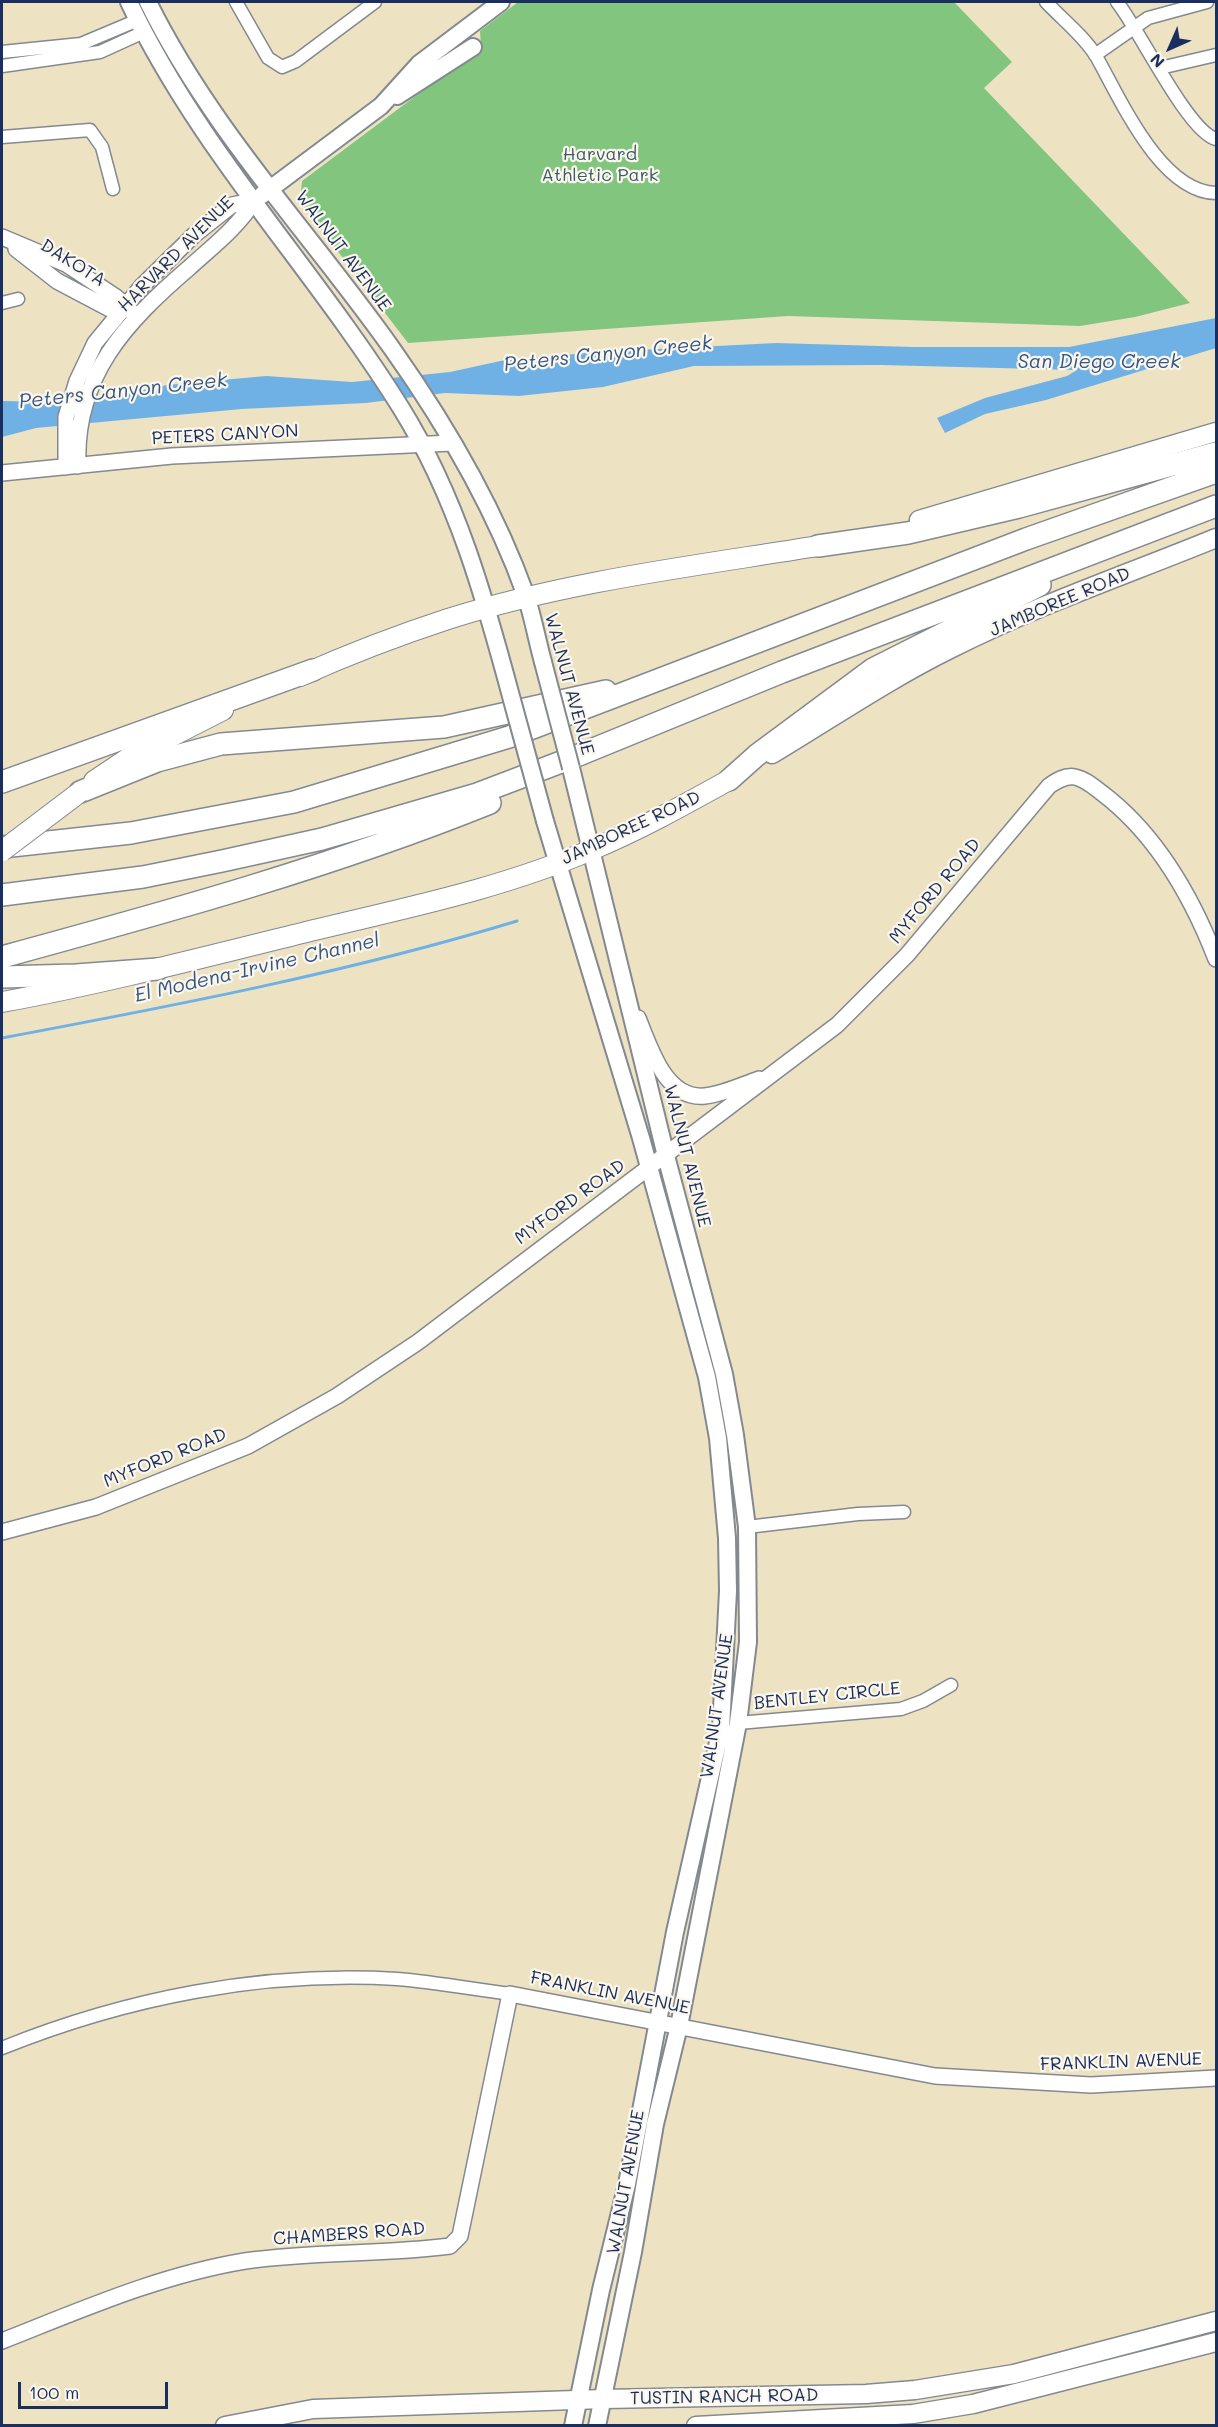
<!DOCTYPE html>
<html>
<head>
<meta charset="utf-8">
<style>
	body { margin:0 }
	#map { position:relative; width:1218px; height:2427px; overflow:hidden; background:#ede3c3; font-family:Mali,sans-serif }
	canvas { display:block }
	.frame { position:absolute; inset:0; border:3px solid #1b2f5e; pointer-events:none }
	.north { position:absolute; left:1140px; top:18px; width:60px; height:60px; -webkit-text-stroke:4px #fbf7ec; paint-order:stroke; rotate:225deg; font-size:16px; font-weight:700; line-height:24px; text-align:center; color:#1b2f5e }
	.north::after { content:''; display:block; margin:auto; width:21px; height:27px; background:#1b2f5e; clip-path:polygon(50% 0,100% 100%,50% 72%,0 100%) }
	.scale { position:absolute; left:18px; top:2382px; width:150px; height:27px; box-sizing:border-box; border:3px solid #1b2f5e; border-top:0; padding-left:8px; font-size:18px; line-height:21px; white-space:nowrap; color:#1b2f5e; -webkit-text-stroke:4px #fbf7ec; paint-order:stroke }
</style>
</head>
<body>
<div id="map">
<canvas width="1218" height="2427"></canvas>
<div class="frame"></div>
<div class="north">N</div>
<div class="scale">100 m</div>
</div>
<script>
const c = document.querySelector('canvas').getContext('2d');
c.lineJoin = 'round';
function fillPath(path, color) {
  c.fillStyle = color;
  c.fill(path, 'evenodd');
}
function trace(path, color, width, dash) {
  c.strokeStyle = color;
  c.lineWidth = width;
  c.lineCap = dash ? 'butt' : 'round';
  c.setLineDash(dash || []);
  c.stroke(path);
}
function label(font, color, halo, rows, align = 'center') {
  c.font = font + ' Mali,sans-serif';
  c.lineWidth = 4.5;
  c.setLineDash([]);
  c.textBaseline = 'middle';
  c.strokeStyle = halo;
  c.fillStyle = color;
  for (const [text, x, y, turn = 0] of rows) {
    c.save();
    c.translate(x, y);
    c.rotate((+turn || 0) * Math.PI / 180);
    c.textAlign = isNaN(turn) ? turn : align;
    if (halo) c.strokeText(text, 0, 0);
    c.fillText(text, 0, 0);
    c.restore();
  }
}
fillPath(new Path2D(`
	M 518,2 L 954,2 L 1012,62 L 984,88 L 1190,303 L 1135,317 L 1080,326 L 788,316 L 408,343 L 300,202 L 302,181 L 481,47 L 480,31 Z`), '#82c57f');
fillPath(new Path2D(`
	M 1216,318 L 1216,348 L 1046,400 L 985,414 L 945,433 L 937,418 L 985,398 L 1067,376 L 1077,370 L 881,365 L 694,366 L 603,387 L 519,396 L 445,393 L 366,403 L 242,409 L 36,428 L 2,437 L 2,401 L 57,402 L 102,399 L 167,385 L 266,376 L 352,382 L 450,372 L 505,360 L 599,352 L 776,343 L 914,347 L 1069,347 Z`), '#70b1e5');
trace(new Path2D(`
	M 2,1038 C 173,1006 350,972 517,921`), '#70b1e5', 3);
const minor = new Path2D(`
	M 236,2 L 268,58 L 282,67 L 296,61 L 375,2
	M 1046,2 C 1062,19 1084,36 1096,56 C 1120,98 1160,192 1216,193
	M 1117,2 C 1139,29 1188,132 1216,139
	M 2,52 L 81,44 L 138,20
	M 1095,55 L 1148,18 L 1207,2
	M 2,66 L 100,52 L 144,32
	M 1160,68 L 1216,55
	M 2,137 L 90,130 L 102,147 L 113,189
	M 2,303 L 18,299
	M 747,1527 L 858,1514 L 904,1512
	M 738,1723 L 901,1709 L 923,1701 L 951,1685
	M 2,2048 C 126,1998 262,1971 397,1979 C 434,1982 472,1989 510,1994`);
const tertiary = new Path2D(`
	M 2,237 L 66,264 L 116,297 L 133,313
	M 16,249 L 57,281 L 110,309 L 125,307
	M 78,466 C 74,376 126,322 190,267 C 213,246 237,228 254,201
	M 66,467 L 66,417 L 77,381 L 95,343 L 142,286 L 194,235 L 232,205 L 254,201
	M 2,473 L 172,456 L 452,443
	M 638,1018 C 650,1047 665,1100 705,1096 C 723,1094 742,1085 759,1079
	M 2,1532 L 96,1507 L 248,1446 L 337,1396 L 418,1342 L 837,1025 L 907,955 L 1049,786 C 1056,781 1065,775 1075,777 C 1085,779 1094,787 1102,793 C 1156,834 1192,897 1216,959
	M 2,2341 C 81,2310 160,2275 245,2261 C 313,2251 382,2255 450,2246 L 460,2236 L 510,1994 L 935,2076 L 1091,2085 L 1216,2078`);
const secondary = new Path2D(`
	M 129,2 C 199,150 315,270 401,408 C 457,498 485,599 512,700
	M 148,2 C 211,130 311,234 393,350 C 446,425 495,509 526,596 C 533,617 537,640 543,662
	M 397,96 L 473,47
	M 262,195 L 381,106 L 419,64 L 501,2
	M 571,768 L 666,1156 L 724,1374 L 735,1435 L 747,1527 L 748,1642 L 738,1723 L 679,2026 L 655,2124 L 633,2252 L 597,2426
	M 545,821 L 641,1138 L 707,1377 L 718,1438 L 727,1538 L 728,1591 L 721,1729 L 675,1932 L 627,2184 L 601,2290 L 573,2426`);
const primary = new Path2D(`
	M 919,520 L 1216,432
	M 772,754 C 832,718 889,679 952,648 C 1037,605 1128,574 1216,538
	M 225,2426 L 313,2409 L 604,2399 L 866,2394 L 915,2390 L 1014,2374 L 1216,2321
	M 696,2426 L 913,2414 L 973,2404 L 1216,2342`);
const trunk = new Path2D(`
	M 300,676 C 347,655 399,635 448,619 C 568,581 695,566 818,546
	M 94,781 L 127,759 L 223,710
	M 2,1002 C 100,984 197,959 294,935 C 394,910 496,891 591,850 C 639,830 684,805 729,780`);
const motorway = new Path2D(`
	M 818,546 L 908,533 L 1019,507 L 1216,453
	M 729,780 L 757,755 L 873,669 L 1040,585
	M 2,782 L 313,670
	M 80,792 L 157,761 L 221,744 L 444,727 L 606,691
	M 2,847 L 131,833 L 294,802 L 509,737 L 1026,539 L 1216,472
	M 2,895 L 143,877 L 222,861 L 322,839 L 477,794 L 569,759 L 782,672 L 1216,506
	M 2,957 C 167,912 331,867 490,803
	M 2,977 L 76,975 L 158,969`);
trace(minor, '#848990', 15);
trace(tertiary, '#848990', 18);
trace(secondary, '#848990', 20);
trace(primary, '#848990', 21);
trace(trunk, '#848990', 22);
trace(motorway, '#848990', 24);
trace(minor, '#fff', 12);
trace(tertiary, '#fff', 15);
trace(secondary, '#fff', 16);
trace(primary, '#fff', 18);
trace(trunk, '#fff', 20);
trace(motorway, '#fff', 21);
const secondaryBridge = new Path2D(`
	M 543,662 L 571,768
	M 512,700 L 545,821`);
const trunkBridge = new Path2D(`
	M 2,851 L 80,792`);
trace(secondaryBridge, '#848990', 20, []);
trace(trunkBridge, '#848990', 22, []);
trace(secondaryBridge, '#fff', 16);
trace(trunkBridge, '#fff', 20);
label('18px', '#3a5c68', '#fbf7ec', [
	["Harvard",600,154],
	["Athletic Park",600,175]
]);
label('18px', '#1b2f5e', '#fbf7ec', [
	["WALNUT AVENUE",343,251,53],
	["HARVARD AVENUE",176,254,-45],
	["DAKOTA",73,263,32],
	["PETERS CANYON",225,435,-3],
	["JAMBOREE ROAD",1060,602,-23],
	["WALNUT AVENUE",569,684,75],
	["JAMBOREE ROAD",631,828,-25],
	["MYFORD ROAD",935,891,-50],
	["WALNUT AVENUE",687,1156,76],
	["MYFORD ROAD",570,1202,-36],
	["MYFORD ROAD",165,1458,-22],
	["BENTLEY CIRCLE",827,1696,-6],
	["WALNUT AVENUE",717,1706,-82],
	["FRANKLIN AVENUE",610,1993,11],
	["FRANKLIN AVENUE",1121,2062,-2],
	["WALNUT AVENUE",626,2182,-80],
	["CHAMBERS ROAD",349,2234,-4],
	["TUSTIN RANCH ROAD",724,2397,-1]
]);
label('italic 20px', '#355686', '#fbf7ec', [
	["Peters Canyon Creek",608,354,-6],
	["San Diego Creek",1099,362],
	["Peters Canyon Creek",123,391,-6],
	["El Modena-Irvine Channel",257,968,-13]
]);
</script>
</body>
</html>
